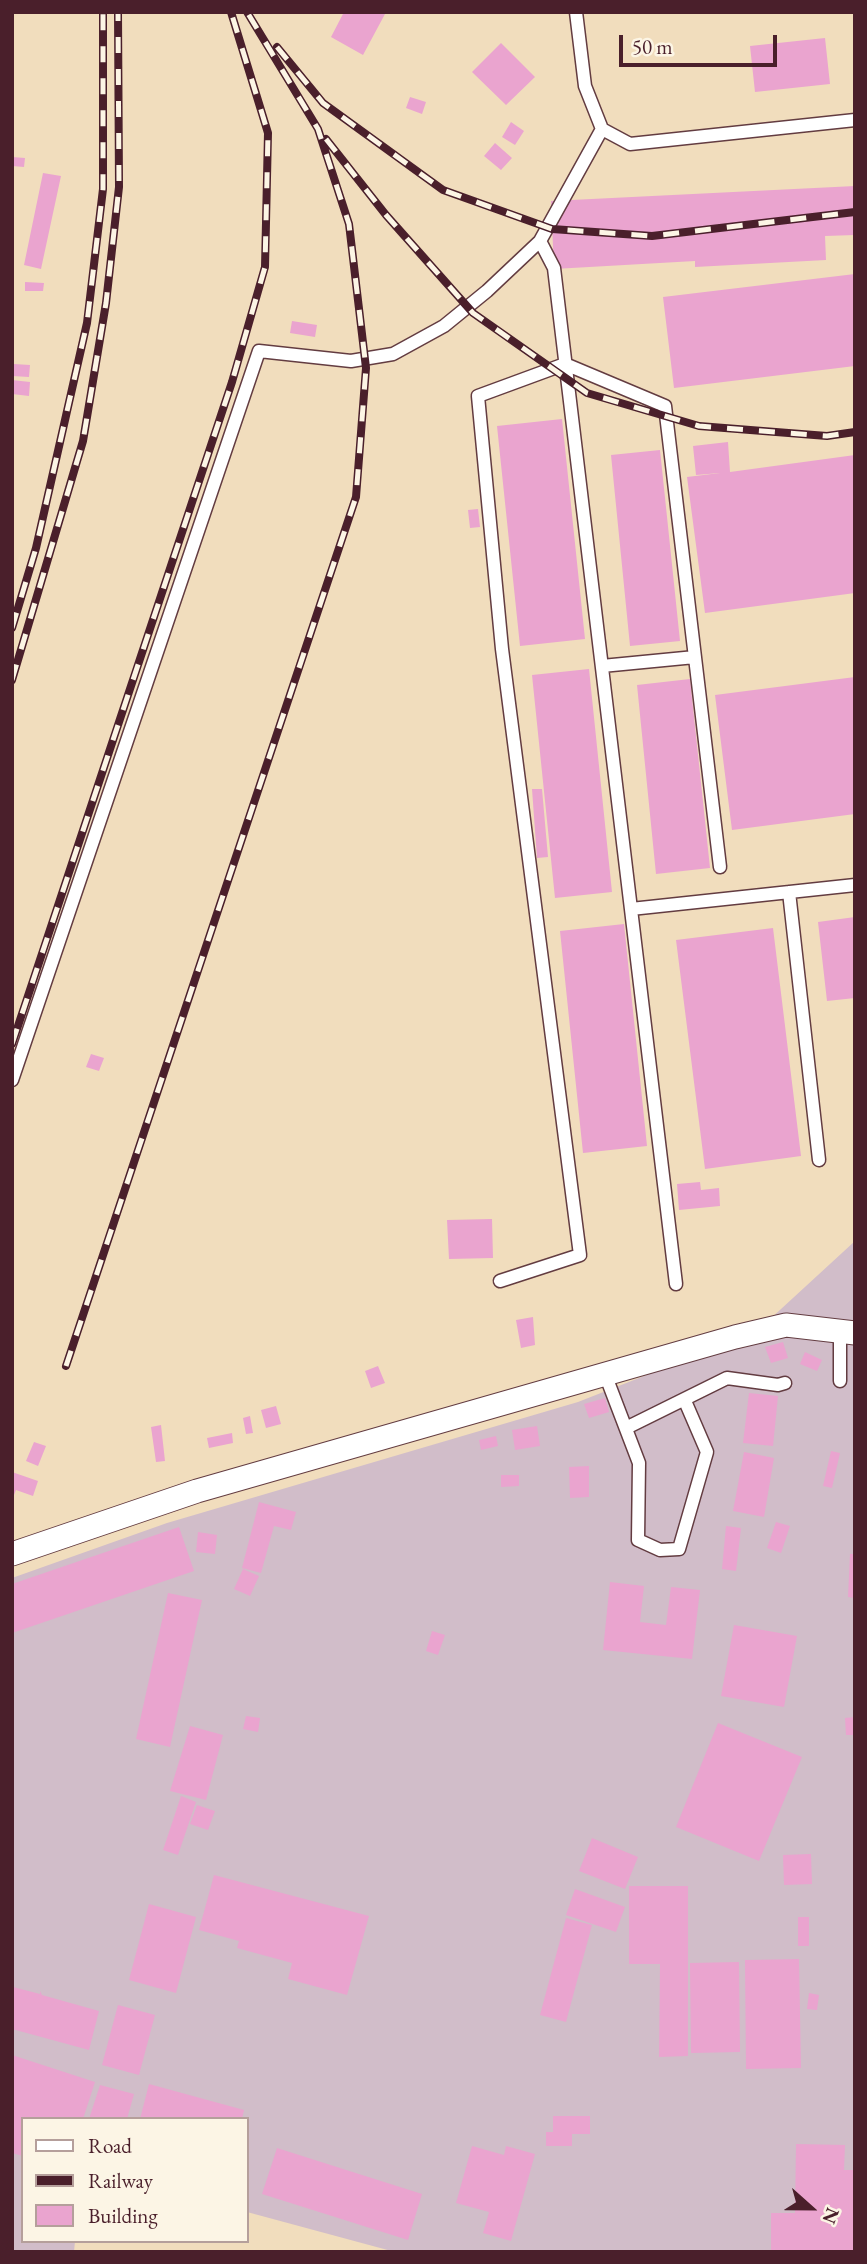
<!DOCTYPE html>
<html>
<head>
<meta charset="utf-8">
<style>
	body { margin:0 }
	#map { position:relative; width:867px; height:2264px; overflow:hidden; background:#f1ddbd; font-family:"EB Garamond",serif }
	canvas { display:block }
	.frame { position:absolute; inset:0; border:14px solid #4a1f2b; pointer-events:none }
	.legend { position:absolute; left:21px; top:2117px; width:228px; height:126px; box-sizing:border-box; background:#fcf5e5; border:2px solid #b59f9b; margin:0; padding:9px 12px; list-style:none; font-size:21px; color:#4a1f2b }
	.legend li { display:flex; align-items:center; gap:14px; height:35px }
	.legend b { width:35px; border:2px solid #b59f9b }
	.north { position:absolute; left:776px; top:2173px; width:70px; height:70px; -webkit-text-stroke:5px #fcf5e5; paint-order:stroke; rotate:111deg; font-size:19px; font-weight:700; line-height:28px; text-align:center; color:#4a1f2b }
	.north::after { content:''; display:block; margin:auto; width:24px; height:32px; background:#4a1f2b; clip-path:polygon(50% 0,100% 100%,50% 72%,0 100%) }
	.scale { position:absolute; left:619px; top:35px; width:158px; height:32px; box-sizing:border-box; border:4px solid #4a1f2b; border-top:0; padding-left:9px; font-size:21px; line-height:24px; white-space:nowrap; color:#4a1f2b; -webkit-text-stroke:5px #fcf5e5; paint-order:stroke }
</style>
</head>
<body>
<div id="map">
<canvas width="867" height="2264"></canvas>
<div class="frame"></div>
<ul class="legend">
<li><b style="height:9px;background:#fff"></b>Road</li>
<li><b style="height:9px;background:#4a1f2b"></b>Railway</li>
<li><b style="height:19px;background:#eaa4cf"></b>Building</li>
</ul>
<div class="north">N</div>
<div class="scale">50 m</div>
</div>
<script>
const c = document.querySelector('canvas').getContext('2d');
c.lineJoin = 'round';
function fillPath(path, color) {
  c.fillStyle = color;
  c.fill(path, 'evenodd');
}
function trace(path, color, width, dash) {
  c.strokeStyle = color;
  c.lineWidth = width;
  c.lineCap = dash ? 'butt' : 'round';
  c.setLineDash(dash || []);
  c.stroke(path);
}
fillPath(new Path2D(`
	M 855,1241 L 855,2252 L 395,2252 L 247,2212 L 247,2119 L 23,2119 L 23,2241 L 75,2241 L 74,2252 L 12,2252 L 12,1578 L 167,1523 L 578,1402 L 756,1332 Z`), '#d1bdc9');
fillPath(new Path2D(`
	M 344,12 L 385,14 L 363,55 L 331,37 Z
	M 825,38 L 830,84 L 755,92 L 750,46 Z
	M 501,43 L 535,77 L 506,105 L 472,72 Z
	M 410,97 L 426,102 L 422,114 L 406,108 Z
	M 511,122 L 524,131 L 515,145 L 502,137 Z
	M 495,143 L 512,158 L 501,170 L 484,156 Z
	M 12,157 L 25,158 L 24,167 L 12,166 Z
	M 43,173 L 61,176 L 41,269 L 24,265 Z
	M 855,186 L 855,235 L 825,236 L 826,260 L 695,267 L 695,261 L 554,269 L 551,201 Z
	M 855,274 L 855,366 L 674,388 L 663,297 Z
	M 25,282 L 44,283 L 43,291 L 25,291 Z
	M 292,321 L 317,325 L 315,337 L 290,333 Z
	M 14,364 L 30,365 L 29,377 L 12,376 Z
	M 12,380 L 30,382 L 29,396 L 12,394 Z
	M 562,419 L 585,639 L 520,646 L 497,426 Z
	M 728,442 L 730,472 L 855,455 L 855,593 L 705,613 L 687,477 L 720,473 L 696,475 L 693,446 Z
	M 660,450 L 680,641 L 630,646 L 611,455 Z
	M 478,509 L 480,527 L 470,528 L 468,510 Z
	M 589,669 L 612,892 L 555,898 L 532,675 Z
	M 855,677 L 855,814 L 732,830 L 715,695 Z
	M 690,679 L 710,868 L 656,874 L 637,685 Z
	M 532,789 L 542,789 L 548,857 L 537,858 Z
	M 855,917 L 855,998 L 827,1001 L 818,922 Z
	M 624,924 L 647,1146 L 583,1153 L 560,931 Z
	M 773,928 L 801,1156 L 705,1169 L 676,940 Z
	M 91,1054 L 104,1058 L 99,1071 L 86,1067 Z
	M 700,1182 L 701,1190 L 719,1188 L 720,1206 L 679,1210 L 677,1184 Z
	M 492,1219 L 493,1258 L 449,1259 L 447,1220 Z
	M 533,1317 L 535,1345 L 521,1348 L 516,1320 Z
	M 783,1342 L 788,1358 L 771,1363 L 765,1347 Z
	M 805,1352 L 822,1360 L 817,1371 L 800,1364 Z
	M 378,1366 L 385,1383 L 371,1388 L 365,1371 Z
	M 749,1393 L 778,1396 L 773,1446 L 743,1443 Z
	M 605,1398 L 609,1412 L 589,1418 L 584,1404 Z
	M 276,1406 L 281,1424 L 266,1428 L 261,1410 Z
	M 250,1416 L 253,1433 L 246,1434 L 243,1418 Z
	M 161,1425 L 165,1461 L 156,1462 L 151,1427 Z
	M 537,1426 L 540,1446 L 515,1450 L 512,1430 Z
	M 232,1433 L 233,1443 L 209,1448 L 207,1438 Z
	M 496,1436 L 498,1446 L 481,1450 L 479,1440 Z
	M 34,1442 L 46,1446 L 38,1466 L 26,1461 Z
	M 831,1451 L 840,1453 L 832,1488 L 823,1486 Z
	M 744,1452 L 774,1458 L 764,1517 L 733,1511 Z
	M 589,1466 L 589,1497 L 570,1498 L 569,1467 Z
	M 12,1472 L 38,1481 L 33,1496 L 16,1490 L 12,1500 Z
	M 501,1475 L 519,1475 L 519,1486 L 501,1487 Z
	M 259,1502 L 296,1512 L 291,1530 L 274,1526 L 261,1573 L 242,1568 Z
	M 776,1522 L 790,1526 L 781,1553 L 767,1548 Z
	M 726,1526 L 741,1528 L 736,1571 L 722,1569 Z
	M 179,1527 L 194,1571 L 12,1633 L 12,1584 Z
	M 198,1532 L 217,1535 L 215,1554 L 196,1552 Z
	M 850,1554 L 855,1554 L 855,1598 L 848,1597 Z
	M 243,1569 L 259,1576 L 250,1596 L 234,1589 Z
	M 610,1582 L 644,1586 L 640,1622 L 666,1625 L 671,1587 L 700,1590 L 692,1659 L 603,1650 Z
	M 168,1593 L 202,1600 L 170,1747 L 136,1739 Z
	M 734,1625 L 797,1636 L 784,1707 L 721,1696 Z
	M 432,1631 L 445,1635 L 438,1655 L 426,1651 Z
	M 246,1716 L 260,1718 L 258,1732 L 243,1729 Z
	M 855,1717 L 855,1735 L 846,1735 L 845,1718 Z
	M 718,1723 L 802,1757 L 759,1861 L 676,1827 Z
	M 190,1726 L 223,1735 L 206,1800 L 170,1791 Z
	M 181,1796 L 196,1802 L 178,1855 L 163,1850 Z
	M 197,1805 L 215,1811 L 208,1830 L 190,1824 Z
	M 592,1838 L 638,1857 L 625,1889 L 579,1871 Z
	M 811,1854 L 812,1884 L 784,1885 L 783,1855 Z
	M 214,1875 L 369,1916 L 347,1995 L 288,1979 L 292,1963 L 237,1948 L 239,1941 L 199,1930 Z
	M 629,1886 L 688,1886 L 688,2056 L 659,2057 L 660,1964 L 629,1964 Z
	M 575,1889 L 625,1907 L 616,1932 L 566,1915 Z
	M 149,1904 L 196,1917 L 176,1993 L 129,1980 Z
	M 798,1917 L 809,1917 L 809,1946 L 798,1946 Z
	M 566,1918 L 592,1925 L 566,2022 L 540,2015 Z
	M 799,1959 L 801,2068 L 746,2069 L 745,1960 Z
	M 739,1962 L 740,2052 L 691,2053 L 690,1963 Z
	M 13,1987 L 40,1994 L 40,1991 L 42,1995 L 99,2011 L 89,2050 L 12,2029 Z
	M 809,1993 L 819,1995 L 817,2010 L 807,2009 Z
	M 118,2005 L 155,2015 L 139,2075 L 102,2065 Z
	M 12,2055 L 95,2082 L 83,2119 L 23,2119 L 23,2156 L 12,2153 Z
	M 149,2084 L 244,2110 L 242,2119 L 140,2119 Z
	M 100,2085 L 134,2094 L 127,2119 L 89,2119 Z
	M 553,2116 L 590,2116 L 590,2134 L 572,2134 L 572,2146 L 546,2146 L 546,2132 L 553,2132 Z
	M 796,2144 L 845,2145 L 844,2170 L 855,2170 L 855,2252 L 771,2252 L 771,2213 L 795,2213 Z
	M 472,2146 L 504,2155 L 506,2146 L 535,2154 L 511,2241 L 483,2233 L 489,2212 L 456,2203 Z
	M 277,2148 L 422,2194 L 408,2240 L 262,2194 Z`), '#eaa4cf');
const service = new Path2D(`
	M 576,12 L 585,86 L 602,129 L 630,144 L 855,120
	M 540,241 L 554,268 L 676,1284
	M 602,666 L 695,657
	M 789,892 L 819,1160
	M 631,909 L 855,885
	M 12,1080 L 259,351 L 351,361 L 393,354 L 444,326 L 487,291 L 540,241 L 602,129
	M 500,1281 L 580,1255 L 502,649 L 478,396 L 565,364 L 665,406 L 720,867
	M 605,1374 L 639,1463 L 638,1540 L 660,1550 L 679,1549 L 707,1452 L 685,1401
	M 840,1381 L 840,1331
	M 626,1428 L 727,1378 L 778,1385 L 785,1383`);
const minor = new Path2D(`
	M 12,1554 L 197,1491 L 735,1337 L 786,1325 L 855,1333`);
trace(service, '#633c41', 15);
trace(minor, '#633c41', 25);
trace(service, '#fff', 12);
trace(minor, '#fff', 23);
const rail = new Path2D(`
	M 277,47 L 323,103 L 443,190 L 552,229 L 652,236 L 855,212
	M 326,139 L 386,215 L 473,313 L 587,393 L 699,426 L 827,436 L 855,432
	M 12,628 L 36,548 L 87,323 L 103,189 L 103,12
	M 12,680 L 83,441 L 106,303 L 119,187 L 118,12
	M 12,1044 L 232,382 L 265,267 L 268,133 L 231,12
	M 66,1366 L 356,497 L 366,368 L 349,224 L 318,129 L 247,12`);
trace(rail, '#4a1f2b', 8);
trace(rail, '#fcf5e5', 5, [16]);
</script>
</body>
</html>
